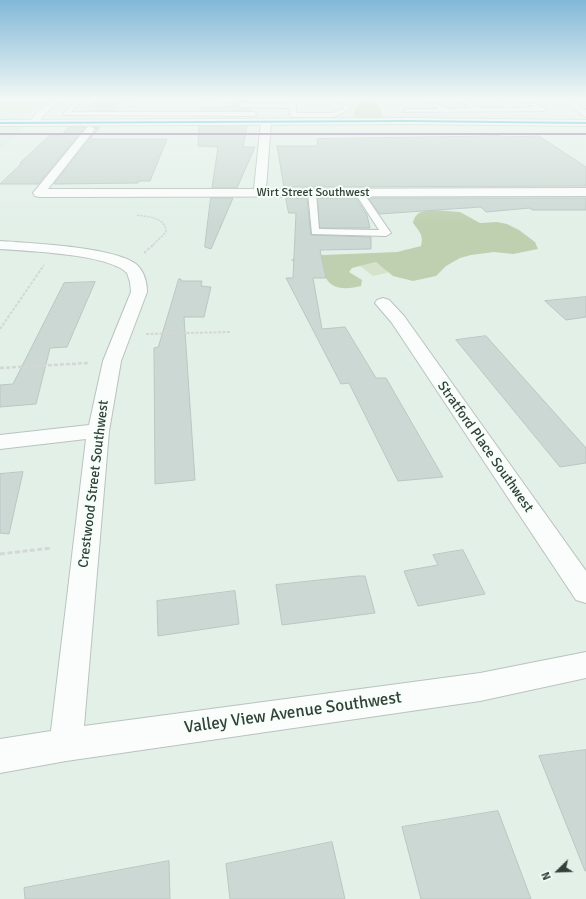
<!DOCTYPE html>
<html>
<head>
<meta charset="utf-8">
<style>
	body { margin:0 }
	#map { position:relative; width:586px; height:899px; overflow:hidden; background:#e2f0e8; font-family:Signika,sans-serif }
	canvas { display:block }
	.north { position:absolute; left:538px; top:851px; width:40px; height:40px; -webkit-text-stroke:3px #f5fff9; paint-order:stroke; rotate:247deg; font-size:11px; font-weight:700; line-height:16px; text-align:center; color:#353f39 }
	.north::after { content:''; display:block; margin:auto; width:14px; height:18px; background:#353f39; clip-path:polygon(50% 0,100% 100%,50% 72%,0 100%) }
</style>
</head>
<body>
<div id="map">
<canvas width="586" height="899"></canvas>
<div class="north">N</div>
</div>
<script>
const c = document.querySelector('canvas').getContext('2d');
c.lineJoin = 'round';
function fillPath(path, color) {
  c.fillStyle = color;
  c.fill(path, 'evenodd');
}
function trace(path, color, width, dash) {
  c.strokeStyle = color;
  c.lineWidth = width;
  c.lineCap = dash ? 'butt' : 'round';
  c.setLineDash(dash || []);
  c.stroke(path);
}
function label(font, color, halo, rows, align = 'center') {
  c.font = font + ' Signika,sans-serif';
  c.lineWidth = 4;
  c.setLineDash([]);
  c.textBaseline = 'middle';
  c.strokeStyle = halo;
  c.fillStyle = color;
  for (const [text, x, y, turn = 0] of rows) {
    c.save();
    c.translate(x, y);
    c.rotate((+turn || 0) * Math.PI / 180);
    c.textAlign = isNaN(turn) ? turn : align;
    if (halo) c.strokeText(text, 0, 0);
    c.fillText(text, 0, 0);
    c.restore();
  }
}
fillPath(new Path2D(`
	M 0,98 L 49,98 L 24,118 L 31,123 L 22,129 L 0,151 Z`), '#d5eee0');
fillPath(new Path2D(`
	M 376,262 L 390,272 L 373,276 L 360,266 Z`), '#d4e3ca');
fillPath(new Path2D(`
	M 357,98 C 371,98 382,102 382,119 L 354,117 L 354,112 L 359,103 Z
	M 435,210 L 460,212 L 480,223 L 497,222 L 507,224 L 519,230 L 535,242 L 538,249 L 513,254 L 494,252 L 471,255 L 460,258 L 446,266 L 436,276 L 413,281 L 393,276 L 376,262 L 352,268 L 349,272 L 362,280 L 361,286 C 349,289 333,291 326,278 C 324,275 324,269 323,265 C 312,265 300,267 291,260 L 299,256 L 397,252 L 421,246 C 424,235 419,231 413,223 C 416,210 424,211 435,210 Z`), '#bfd0b0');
const building = new Path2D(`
	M 98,98 L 124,99 L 114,110 L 87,110 Z
	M 228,98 L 251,98 L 250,102 L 241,102 L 237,105 L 240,108 L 250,109 L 250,110 L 200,110 L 200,107 L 226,107 Z
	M 247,126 L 243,147 L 255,147 L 237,188 L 212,188 L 218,147 L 198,146 L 199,127 Z
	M 69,127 L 85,127 L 38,184 L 0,184 L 22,163 L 20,163 L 50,135 L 61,135 Z
	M 95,127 L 100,127 L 90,139 L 167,139 L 150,181 L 139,181 L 138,183 L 54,184 L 96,130 Z
	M 501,136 L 503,137 L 539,136 L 586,167 L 586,186 L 284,187 L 277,146 L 318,146 L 317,139 Z
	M 211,198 L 233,198 L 211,249 L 205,247 Z
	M 286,198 L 307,198 L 311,235 L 371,237 L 371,249 L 320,250 L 326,278 L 313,278 L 322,329 L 345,327 L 376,378 L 386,378 L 443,477 L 398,481 L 349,383 L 341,384 L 286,278 L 293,278 L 296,213 L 289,213 Z
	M 318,198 L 356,198 L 367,215 L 370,228 L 320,228 Z
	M 369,198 L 586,198 L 586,210 L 532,210 L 530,208 L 486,212 L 481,207 L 380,214 Z
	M 179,279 L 181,279 L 181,281 L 202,281 L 201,286 L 211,287 L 204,317 L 184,317 L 195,480 L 155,484 L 154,348 L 158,347 Z
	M 95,282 L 67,347 L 50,348 L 36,404 L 0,407 L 0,385 L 13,384 L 64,283 Z
	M 586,297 L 586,317 L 566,320 L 545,301 Z
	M 486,336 L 586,448 L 586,463 L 560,467 L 456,340 Z
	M 23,472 L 9,534 L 0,533 L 0,474 Z
	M 463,550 L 485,594 L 418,606 L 404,571 L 438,565 L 433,555 Z
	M 357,576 L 365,576 L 375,613 L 282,625 L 276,585 Z
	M 235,591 L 239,624 L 158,636 L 157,601 Z
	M 586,750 L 586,871 L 585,871 L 539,756 Z
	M 498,811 L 531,899 L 421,899 L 402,827 Z
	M 332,842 L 345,899 L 230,899 L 226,864 Z
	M 169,861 L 170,899 L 25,899 L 24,888 Z`);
fillPath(building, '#cbd8d3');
trace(building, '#bac6c2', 1);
const lane = new Path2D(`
	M 78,98 L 84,98 L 71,112 L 254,112 L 257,114 L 254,116 L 64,115 L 64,113 Z
	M 134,98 L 140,98 L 134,106 L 130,106 L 129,105 Z
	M 197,98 L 215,98 L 216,99 C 212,102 201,101 197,98 Z
	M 293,98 L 296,100 L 296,113 L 333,113 L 344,108 L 342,98 L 348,98 L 350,109 L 334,117 L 293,117 L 290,115 L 290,108 L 241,107 L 238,105 L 241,103 L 290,104 L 290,100 Z
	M 420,98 L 427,98 L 447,109 L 472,108 L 453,98 L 461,98 L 480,108 L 505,108 L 487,98 L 495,98 L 513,108 L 534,107 L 516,98 L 524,98 L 546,109 L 543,111 L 404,112 L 404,110 L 406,109 L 439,109 Z
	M 309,191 L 312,191 L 316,193 L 319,229 L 379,230 L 355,193 L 359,191 L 362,191 L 391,233 L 386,236 L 312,234 L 308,193 Z`);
const street = new Path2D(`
	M 54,98 L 63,98 L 43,116 L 37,125 L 31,125 L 29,123 L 37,112 Z
	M 558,98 L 568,98 L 586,110 L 586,117 Z
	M 266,119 L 271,122 L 266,189 L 586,188 L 586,196 L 39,197 L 35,196 L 33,193 L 87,127 L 90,126 L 95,129 L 48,189 L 254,189 L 261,122 Z
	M 0,241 C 30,243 114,247 136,264 C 144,271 147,282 147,292 L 121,361 L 109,431 L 84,726 L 480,673 L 586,652 L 586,678 L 480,701 L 66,761 L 0,773 L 0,739 L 51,731 L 86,439 L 0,449 L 0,435 L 89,425 L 103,361 L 131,292 L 130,282 L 127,273 C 109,254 27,251 0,249 Z
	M 383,298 L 389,300 L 404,316 L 586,571 L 586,603 L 576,600 L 392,323 L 375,303 L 377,300 Z`);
const primary = new Path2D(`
	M 407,118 L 586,120 L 586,126 L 407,124 L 0,126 L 0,120 Z`);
trace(lane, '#b9c3be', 2);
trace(street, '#b9c3be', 2);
trace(primary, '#b9c3be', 2);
trace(new Path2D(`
	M 137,215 C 148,217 166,217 166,232 L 152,246`), '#d4d8d5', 1.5, [2.5, 1]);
trace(new Path2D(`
	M 144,253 L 153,245
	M 0,329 L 44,265
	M 146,334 L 230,332`), '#d4d8d5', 2, [3, 1.5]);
trace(new Path2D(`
	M 0,368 L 88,363`), '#d4d8d5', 2.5, [4, 2]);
trace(new Path2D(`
	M 0,554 L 51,548`), '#d4d8d5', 3, [5, 2.5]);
fillPath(lane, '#fbfdfc');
fillPath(street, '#fbfdfc');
fillPath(primary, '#fbfdfc');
trace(new Path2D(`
	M 0,123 L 407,121 L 586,123`), '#05acce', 2);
trace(new Path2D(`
	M 0,134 L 586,134`), '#844f9f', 2);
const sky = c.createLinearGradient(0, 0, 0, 224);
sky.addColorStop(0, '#81b8d7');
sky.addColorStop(0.44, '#f2f8f5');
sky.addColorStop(1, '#f2f8f500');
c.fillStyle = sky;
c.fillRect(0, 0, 586, 224);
label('12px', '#353f39', '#f5fff9', [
	["Wirt Street Southwest",313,193]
]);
label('14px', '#353f39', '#f5fff9', [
	["Stratford Place Southwest",485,447,55],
	["Crestwood Street Southwest",94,484,-83]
]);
label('17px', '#353f39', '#f5fff9', [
	["Valley View Avenue Southwest",293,713,-8]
]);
</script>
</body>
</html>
